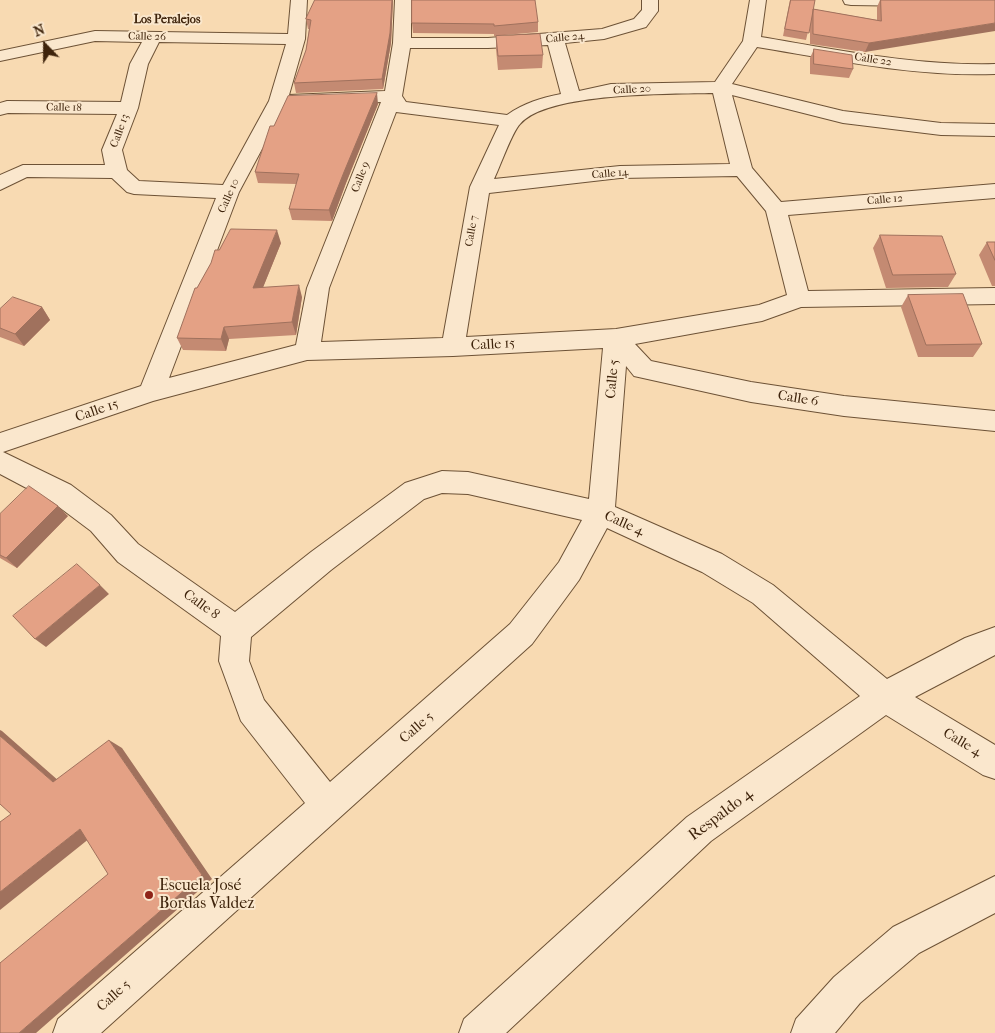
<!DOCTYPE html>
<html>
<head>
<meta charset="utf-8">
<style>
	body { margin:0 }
	#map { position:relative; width:995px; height:1033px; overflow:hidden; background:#f8dab2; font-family:"IM FELL French Canon",serif }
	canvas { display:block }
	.north { position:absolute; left:20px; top:20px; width:50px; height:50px; -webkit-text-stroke:4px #fae7cd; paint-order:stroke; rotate:338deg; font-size:14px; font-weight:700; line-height:20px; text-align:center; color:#3f240c }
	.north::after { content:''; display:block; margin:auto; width:18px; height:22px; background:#3f240c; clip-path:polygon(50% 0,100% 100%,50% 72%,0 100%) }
</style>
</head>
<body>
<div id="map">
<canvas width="995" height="1033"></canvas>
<div class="north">N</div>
</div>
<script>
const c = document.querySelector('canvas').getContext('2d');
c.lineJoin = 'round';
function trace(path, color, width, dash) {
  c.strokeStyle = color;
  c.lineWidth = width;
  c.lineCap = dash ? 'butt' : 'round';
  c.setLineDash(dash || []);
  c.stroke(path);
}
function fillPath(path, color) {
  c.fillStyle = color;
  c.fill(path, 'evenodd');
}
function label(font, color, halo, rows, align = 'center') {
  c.font = font + ' "IM FELL French Canon",serif';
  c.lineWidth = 4;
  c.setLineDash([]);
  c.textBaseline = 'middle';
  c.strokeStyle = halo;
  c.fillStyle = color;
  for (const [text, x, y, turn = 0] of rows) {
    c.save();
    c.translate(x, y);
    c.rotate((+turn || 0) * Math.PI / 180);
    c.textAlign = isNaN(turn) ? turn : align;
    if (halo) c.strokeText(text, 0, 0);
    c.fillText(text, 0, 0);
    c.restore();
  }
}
const minor = new Path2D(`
	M 291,0 L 307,0 L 305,39 L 289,95 L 385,91 L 393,43 L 395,0 L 411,0 L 411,38 L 488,38 L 602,29 L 634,19 L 642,10 L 642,0 L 658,0 L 658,11 L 646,27 L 604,39 L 565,43 L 579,91 L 611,84 L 715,82 L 743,41 L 750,0 L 766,0 L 761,37 C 839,50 916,66 995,64 L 995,74 C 914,77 836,60 757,47 L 732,84 L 843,111 L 941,123 L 995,124 L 995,136 L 941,135 L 843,123 L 732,95 L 752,168 L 781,202 L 995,184 L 995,198 L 788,215 L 808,291 L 995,288 L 995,304 L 801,307 L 762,321 L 635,344 L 651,361 L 751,382 L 844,396 L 995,411 L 995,431 L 844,416 L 751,402 L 634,376 L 626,366 L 615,507 L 722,554 L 773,585 L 887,679 L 965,638 L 995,627 L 995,655 L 915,697 L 995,745 L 995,779 L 983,775 L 886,715 L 711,841 L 506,1033 L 459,1033 L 464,1019 L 687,817 L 860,696 L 753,603 L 702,572 L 607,528 L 579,580 L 532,644 L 101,1033 L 53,1033 L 58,1019 L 305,803 L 241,721 L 219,661 L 221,636 L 118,562 L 91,531 L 51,501 L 0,474 L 0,433 L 141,386 L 216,198 L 134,194 L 127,192 L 112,178 L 27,177 L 0,190 L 0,175 L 23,165 L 105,165 L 102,150 L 117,114 L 8,113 L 0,115 L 0,103 L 7,101 L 121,102 L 130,64 L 142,42 L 95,41 L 0,61 L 0,51 L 95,31 L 288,34 ZM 159,42 L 286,44 L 269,101 L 223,185 L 139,181 L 127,170 L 122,150 L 138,108 L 148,64 ZM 548,45 L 561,94 C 541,98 524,103 507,115 L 406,102 L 402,96 L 410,48 L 488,48 ZM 713,93 L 730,164 L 620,166 L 494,179 C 500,167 512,132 520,124 C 547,92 672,94 713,93 ZM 381,102 L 307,288 L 296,345 L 169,378 L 239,192 L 285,106 ZM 396,112 L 499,125 L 470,187 L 443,338 L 321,342 L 329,288 ZM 737,176 L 766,211 L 787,295 L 759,305 L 616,329 L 466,337 L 489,193 L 620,178 ZM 603,348 L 589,499 L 468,472 L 442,471 L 405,483 L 311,552 L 235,612 L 138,544 L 111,515 L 71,485 L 3,452 L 153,401 L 307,360 L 453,356 ZM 442,493 L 468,494 L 582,520 L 559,562 L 510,624 L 330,782 L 264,700 L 249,661 L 251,637 L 331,570 L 424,499 Z
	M 843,0 L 924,0 L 924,1 L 922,5 L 916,6 L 851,5 L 845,4 Z
	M 995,876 L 995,913 L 919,953 L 860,1003 L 835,1033 L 791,1033 L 796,1019 L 834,977 L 893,927 Z`);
trace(minor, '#6d5236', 2);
fillPath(minor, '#fae7cd');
fillPath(new Path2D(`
	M 315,0 L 393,0 L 391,43 L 383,89 L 296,93 L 294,83 L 306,50 L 309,29 L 308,29 L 306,19 Z
	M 790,0 L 815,0 L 812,13 L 813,9 L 877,20 L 877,7 L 880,0 L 995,0 L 865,52 L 810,44 L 810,23 L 806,40 L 783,36 Z
	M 538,22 L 538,32 L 494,36 L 494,34 L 413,33 L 412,23 Z
	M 496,36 L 543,55 L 542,68 L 498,70 L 496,49 Z
	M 814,49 L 853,69 L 849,78 L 810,74 L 810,58 Z
	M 378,104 L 346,183 L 332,221 L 292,220 L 289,209 L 296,184 L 258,183 L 255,172 L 274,126 Z
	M 880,235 L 956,274 L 948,287 L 886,288 L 873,248 Z
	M 987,242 L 995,242 L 995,286 L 992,286 L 979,255 Z
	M 281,243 L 263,287 L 302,297 L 296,335 L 229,339 L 226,351 L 183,350 L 177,338 L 197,288 L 219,250 Z
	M 908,295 L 982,344 L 973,357 L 918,357 L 901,307 Z
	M 42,307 L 50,320 L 24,346 L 0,337 L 0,309 Z
	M 0,514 L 68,516 L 17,568 L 0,558 Z`), '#c48a72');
fillPath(new Path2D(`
	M 392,0 L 393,0 L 391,43 L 383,89 L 382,79 Z
	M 995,23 L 995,31 L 865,52 L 869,43 Z
	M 377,93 L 378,104 L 346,183 L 332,221 L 329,210 L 344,172 Z
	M 277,230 L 281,243 L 258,300 L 253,288 Z
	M 299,285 L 302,297 L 296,335 L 292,322 Z
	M 42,307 L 50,320 L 24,346 L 15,334 Z
	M 224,327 L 229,339 L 226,351 L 221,339 Z
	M 58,506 L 68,516 L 17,568 L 6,558 Z
	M 100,585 L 109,594 L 46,647 L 35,639 Z
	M 0,730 L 2,731 L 68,789 L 53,782 L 0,736 Z
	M 109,740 L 122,748 L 212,879 L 36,1033 L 19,1033 L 202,875 Z
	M 80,829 L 95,834 L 0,910 L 0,892 Z`), '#a0715d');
const building = new Path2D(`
	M 315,0 L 392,0 L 390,33 L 382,79 L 294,83 L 306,50 L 311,20 L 306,19 Z
	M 412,0 L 535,0 L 538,22 L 494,26 L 494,24 L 412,23 Z
	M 791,0 L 815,0 L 809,33 L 785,29 Z
	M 881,0 L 995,0 L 995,23 L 869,43 L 813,34 L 813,9 L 881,21 Z
	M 540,34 L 543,55 L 498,56 L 496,36 Z
	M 814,49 L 852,55 L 853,69 L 814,64 Z
	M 377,93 L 344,172 L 329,210 L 289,209 L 299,174 L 255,172 L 270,126 L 274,126 L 288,96 Z
	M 231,229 L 277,230 L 253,288 L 299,285 L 292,322 L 224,327 L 221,339 L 177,338 L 195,288 L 197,288 L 211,263 L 215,250 L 219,250 Z
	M 880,235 L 942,236 L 956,274 L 893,275 Z
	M 987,242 L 995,242 L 995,260 Z
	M 963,294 L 982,344 L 926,345 L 908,295 Z
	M 13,297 L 42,307 L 15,334 L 0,328 L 0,309 Z
	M 29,486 L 58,506 L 6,558 L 0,555 L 0,514 Z
	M 77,564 L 100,585 L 35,639 L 13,616 Z
	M 0,736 L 53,782 L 109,740 L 202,875 L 19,1033 L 0,1033 L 0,963 L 108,874 L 80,829 L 0,892 L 0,822 L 11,814 L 0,804 Z`);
fillPath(building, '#e4a185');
trace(building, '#a0715d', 1);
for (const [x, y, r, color] of [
	[149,895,5,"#8f2418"]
]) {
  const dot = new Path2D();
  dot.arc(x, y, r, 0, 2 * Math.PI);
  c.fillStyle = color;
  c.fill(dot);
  trace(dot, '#fae7cd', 2);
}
label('11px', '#3f240c', '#fae7cd', [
	["Calle 26",147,37,1],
	["Calle 24",565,38,-5],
	["Calle 22",873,60,9],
	["Calle 20",632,90,-3],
	["Calle 18",64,108,1],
	["Calle 13",120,131,-70],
	["Calle 14",610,174,-5],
	["Calle 9",361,177,-69],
	["Calle 10",229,196,-66],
	["Calle 12",885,200,-5],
	["Calle 7",472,231,-80]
]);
label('bold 12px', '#3f240c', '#fae7cd', [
	["Los Peralejos",167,20]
]);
label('14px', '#3f240c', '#fae7cd', [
	["Calle 15",493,345,-3],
	["Calle 5",613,379,-85],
	["Calle 6",798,399,9],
	["Calle 15",97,411,-19],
	["Calle 4",624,524,24],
	["Calle 8",201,605,36],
	["Calle 5",417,728,-41],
	["Calle 4",962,743,31],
	["Calle 5",114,996,-42]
]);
label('16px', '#3f240c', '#fae7cd', [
	["Respaldo 4",721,815,-37]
]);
label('16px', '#3f240c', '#fae7cd', [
	["Escuela José",159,886],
	["Bordas Valdez",159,904]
], 'left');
</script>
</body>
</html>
